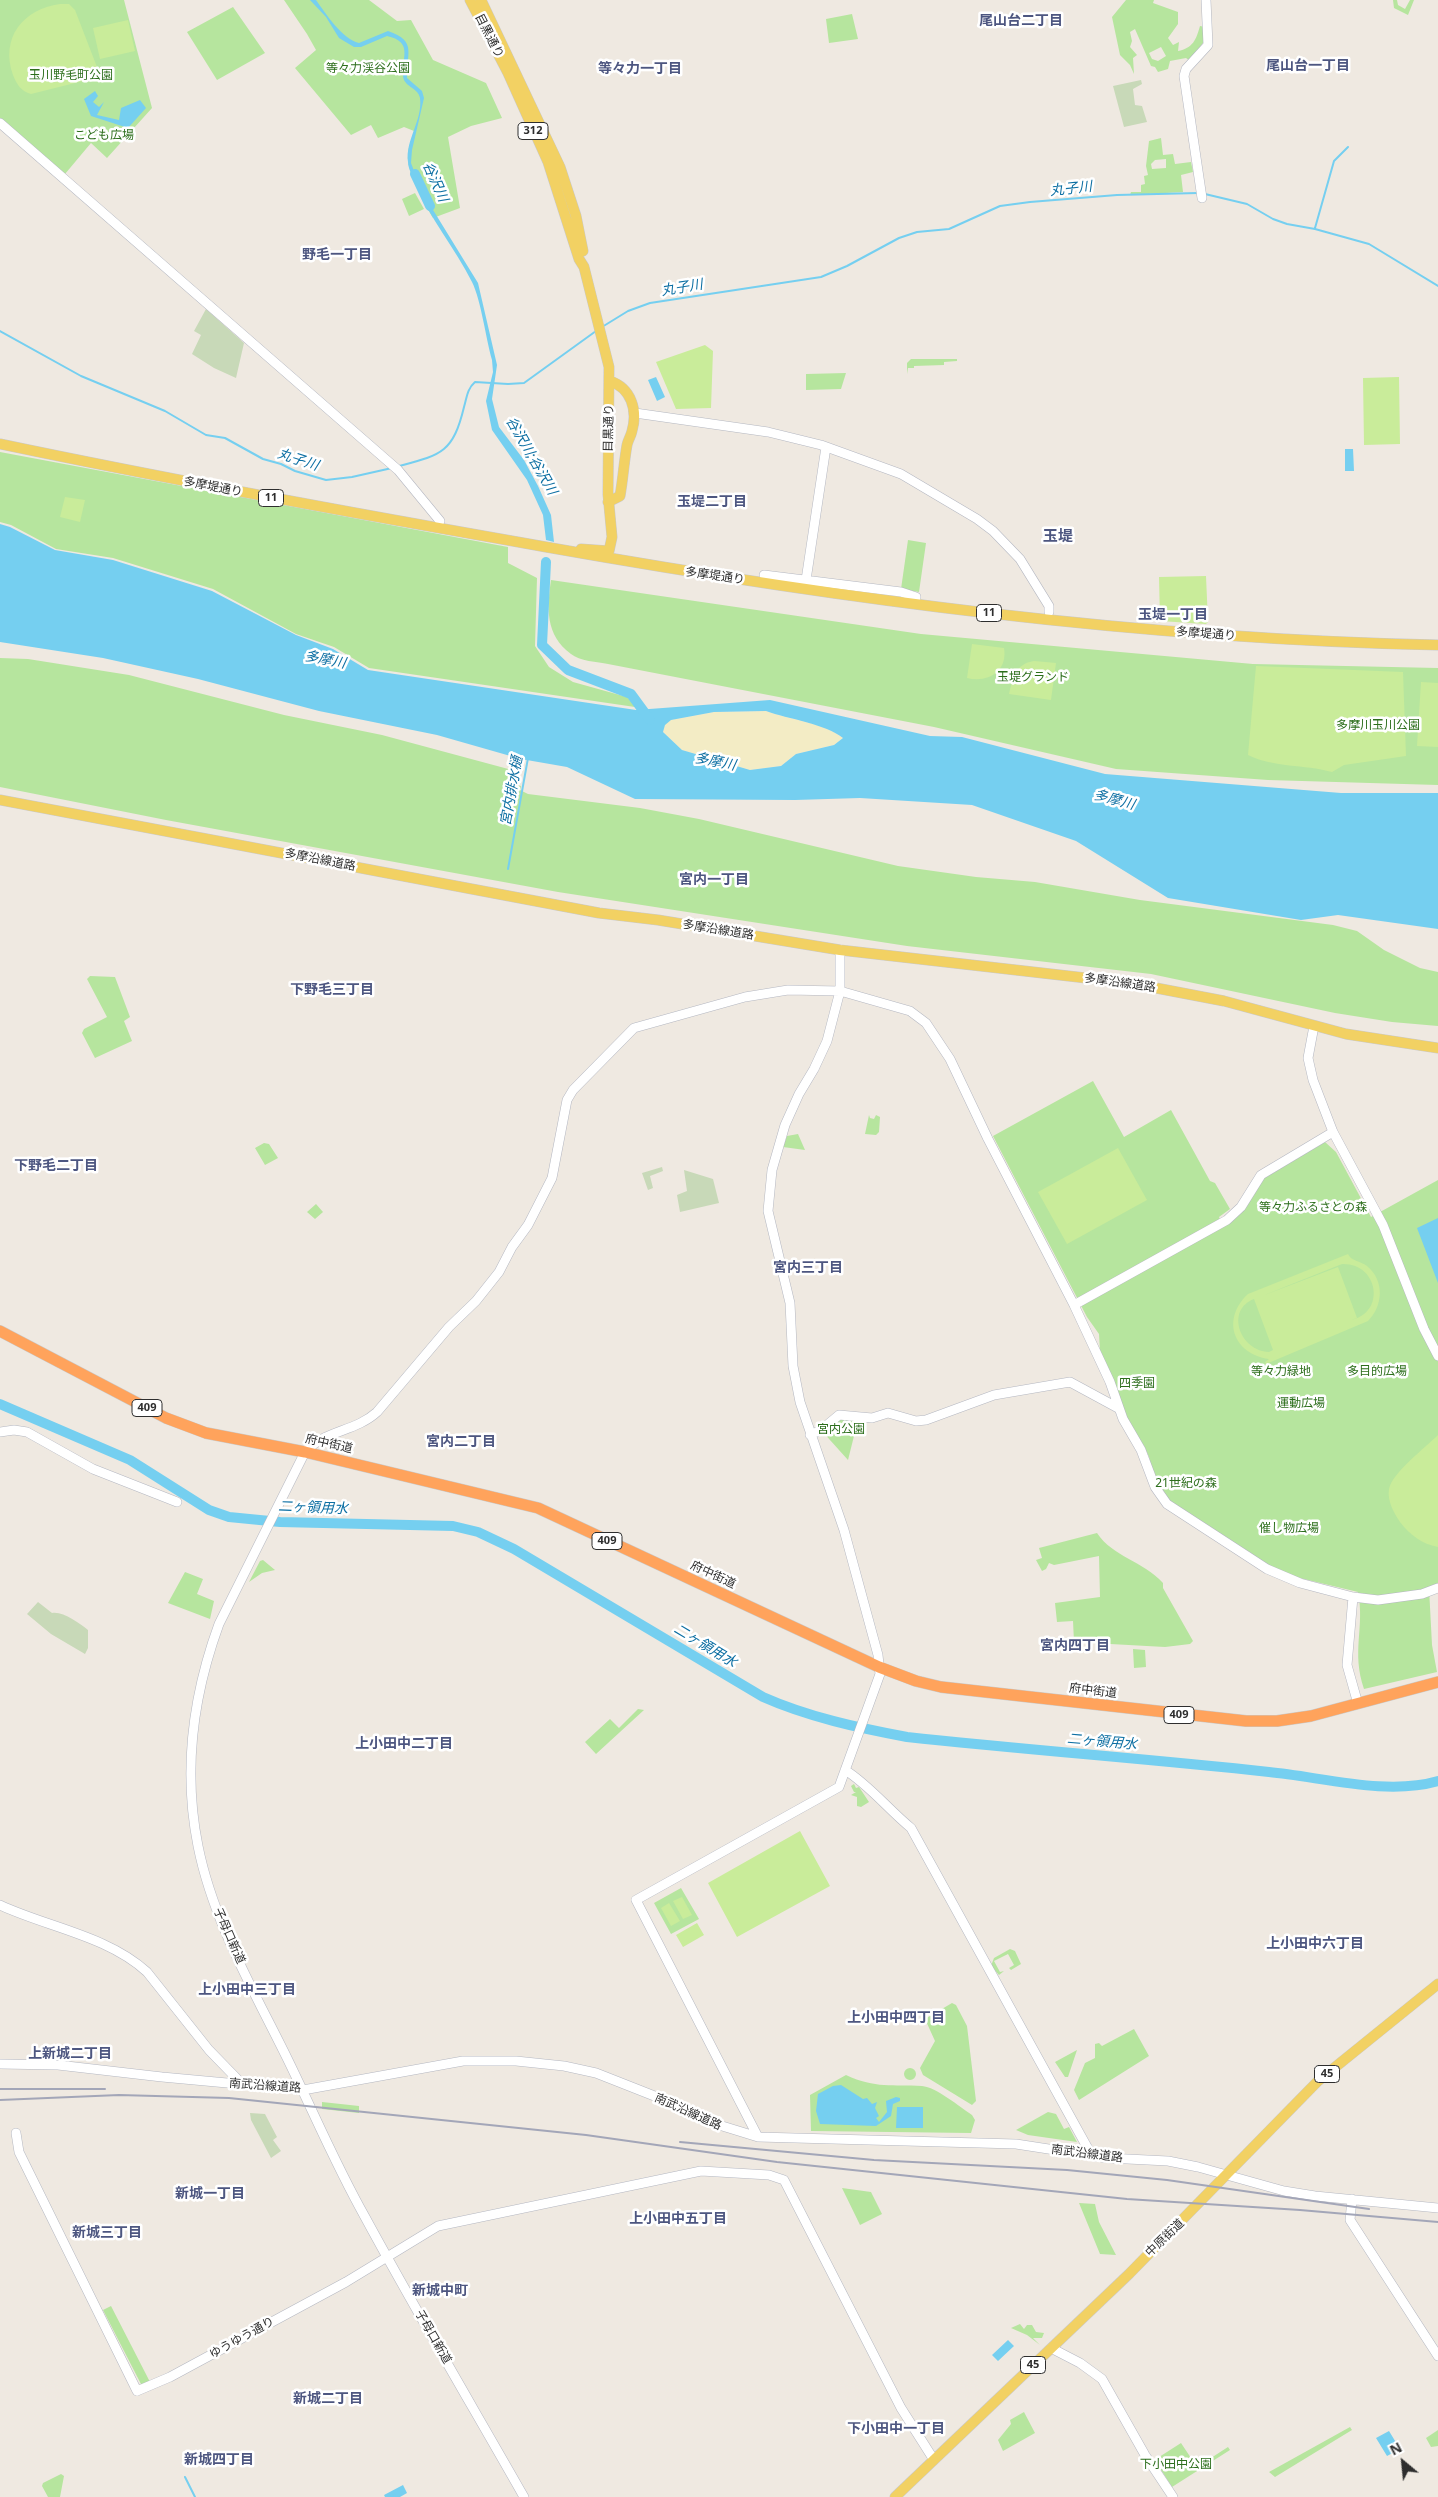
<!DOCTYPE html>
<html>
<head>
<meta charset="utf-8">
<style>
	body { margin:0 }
	#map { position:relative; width:1438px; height:2497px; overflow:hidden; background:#efe9e1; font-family:"Noto Sans",sans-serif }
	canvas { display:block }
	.north { position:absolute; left:1378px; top:2437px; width:50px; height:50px; -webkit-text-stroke:4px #fff; paint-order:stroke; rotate:332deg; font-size:14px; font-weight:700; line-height:20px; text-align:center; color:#2e2e2e }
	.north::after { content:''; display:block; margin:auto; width:18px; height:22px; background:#2e2e2e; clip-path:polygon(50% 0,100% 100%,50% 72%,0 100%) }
</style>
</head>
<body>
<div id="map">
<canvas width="1438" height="2497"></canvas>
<div class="north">N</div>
</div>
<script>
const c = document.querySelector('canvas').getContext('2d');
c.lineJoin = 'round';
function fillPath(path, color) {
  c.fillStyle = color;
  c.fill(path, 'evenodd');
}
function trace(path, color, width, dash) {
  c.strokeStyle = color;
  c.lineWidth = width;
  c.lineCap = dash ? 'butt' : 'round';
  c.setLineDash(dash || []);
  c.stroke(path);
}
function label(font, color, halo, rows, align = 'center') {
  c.font = font + ' "Noto Sans","Noto Sans JP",sans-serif';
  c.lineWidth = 5;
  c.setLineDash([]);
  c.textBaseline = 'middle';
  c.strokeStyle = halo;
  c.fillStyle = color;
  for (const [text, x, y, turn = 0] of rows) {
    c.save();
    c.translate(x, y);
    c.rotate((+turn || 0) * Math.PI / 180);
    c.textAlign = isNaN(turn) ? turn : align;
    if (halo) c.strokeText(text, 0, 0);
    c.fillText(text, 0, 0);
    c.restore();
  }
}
fillPath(new Path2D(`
	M 0,0 L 124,0 L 152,108 L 107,158 L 91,143 L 65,174 L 0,118 Z
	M 284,0 L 369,0 L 397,21 L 411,20 L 433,60 L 486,83 L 502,118 L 471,126 L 448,137 L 460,208 L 433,218 C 425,204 406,171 408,155 C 408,147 412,139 414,131 L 404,127 L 378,138 L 371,125 L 351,135 L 295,68 L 316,50 L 307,34 Z
	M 1126,0 L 1154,0 L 1153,3 L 1178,12 L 1178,24 L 1168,38 L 1173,45 L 1179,42 L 1178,51 C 1193,48 1196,40 1200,26 L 1205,27 L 1205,40 L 1190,61 L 1186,58 L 1170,61 L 1168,69 L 1158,72 L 1155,67 L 1151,66 L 1135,29 L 1130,32 L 1132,41 L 1130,47 L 1137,55 L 1133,58 L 1134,74 L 1130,65 L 1120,55 L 1112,17 ZM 1161,47 L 1166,56 L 1158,61 L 1152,59 L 1149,53 Z
	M 1393,0 L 1397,0 L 1398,5 L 1405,9 L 1410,0 L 1414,0 L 1408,15 L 1394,8 Z
	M 233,7 L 265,53 L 217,80 L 187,32 Z
	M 852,14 L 858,39 L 829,43 L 826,19 Z
	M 1161,138 L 1163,155 L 1173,154 L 1175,164 L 1191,162 L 1193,172 L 1181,175 L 1183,192 L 1130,195 L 1131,192 L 1141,192 L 1141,185 L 1145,184 L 1144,176 L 1148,175 L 1146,166 L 1149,141 ZM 1166,159 L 1166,168 L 1152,169 L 1151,164 L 1155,160 Z
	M 415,193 L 424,209 L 409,216 L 402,199 Z
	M 911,359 L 957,359 L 957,361 L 944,362 L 944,365 L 914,366 L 914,368 L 908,368 L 907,374 L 907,363 Z
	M 846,373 L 841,389 L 806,390 L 806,374 Z
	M 0,452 L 508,547 L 508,563 L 537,578 L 535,646 L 549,667 L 573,682 L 627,697 L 636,705 L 635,707 L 369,668 L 334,647 L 296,634 L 213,589 L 113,558 L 56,549 L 11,525 L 0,522 Z
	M 908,540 L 926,543 L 919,592 L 901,589 Z
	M 551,580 L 921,634 L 1253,664 L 1438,668 L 1438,785 L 1268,780 L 1116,769 L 934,727 L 608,664 C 598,662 579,661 571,654 C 545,635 547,608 551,580 Z
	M 0,658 L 28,659 L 129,675 L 284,715 L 382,735 L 512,770 L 508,783 L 521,786 L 520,790 L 528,794 L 640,808 L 699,819 L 898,866 L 976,877 L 1035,882 L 1140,900 L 1333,925 L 1357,931 L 1384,950 L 1420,968 L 1438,972 L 1438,1026 L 1392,1022 L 1335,1013 L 1151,974 L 907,946 L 558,892 L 166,820 L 0,787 Z
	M 90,976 L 115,977 L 130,1017 L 124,1021 L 132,1041 L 95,1058 L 82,1033 L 84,1029 L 107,1017 L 87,979 Z
	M 1093,1081 L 1124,1137 L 1171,1110 L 1210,1181 L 1215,1183 L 1230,1209 L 1219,1217 L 1222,1225 L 1261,1180 L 1325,1142 L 1336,1152 L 1371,1217 L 1438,1180 L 1438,1585 L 1429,1588 L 1432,1645 L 1437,1672 L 1364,1689 C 1351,1651 1365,1628 1358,1592 L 1287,1575 L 1266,1565 L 1170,1502 L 1153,1474 L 1149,1457 L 1144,1446 L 1127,1421 L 1100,1351 L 1099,1334 L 1087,1317 L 993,1136 Z
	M 869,1115 L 870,1118 L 874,1119 L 876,1115 L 880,1117 L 879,1132 L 876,1135 L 865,1134 Z
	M 798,1134 L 805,1150 L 783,1147 L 787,1136 Z
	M 264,1143 L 269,1144 L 278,1158 L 265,1165 L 255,1148 Z
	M 316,1204 L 323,1212 L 315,1219 L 307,1212 Z
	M 839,1415 L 859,1416 L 848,1460 L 821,1430 Z
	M 1097,1533 C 1113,1557 1143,1561 1163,1583 L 1163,1588 L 1193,1641 L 1190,1644 L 1165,1647 L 1074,1642 L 1073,1621 L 1057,1622 L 1055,1603 L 1100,1597 L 1099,1556 L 1054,1565 L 1049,1563 L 1046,1569 L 1042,1571 L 1036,1560 L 1042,1558 L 1039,1548 Z
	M 263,1560 L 275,1570 L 262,1573 L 249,1582 L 260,1561 Z
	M 185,1572 L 203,1579 L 197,1594 L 214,1601 L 210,1619 L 168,1603 Z
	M 1133,1649 L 1145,1650 L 1146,1667 L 1134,1668 Z
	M 638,1709 L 644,1710 L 596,1754 L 585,1742 L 610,1719 L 619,1728 Z
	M 854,1784 L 856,1788 L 859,1787 L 869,1802 L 861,1807 L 857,1806 L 857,1797 L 851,1795 L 856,1792 L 854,1792 L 851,1786 Z
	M 681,1888 L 699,1919 L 671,1934 L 654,1903 Z
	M 1010,1949 L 1015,1951 L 1021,1964 L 1011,1970 L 1009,1968 L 1014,1965 L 1008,1954 L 994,1961 L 1000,1972 L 1004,1971 L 999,1975 L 991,1966 L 994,1958 Z
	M 952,2003 L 956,2005 L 967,2026 L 976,2101 L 972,2105 L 923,2075 L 920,2068 L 935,2041 L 925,2019 Z
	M 1134,2029 L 1149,2056 L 1079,2100 L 1074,2090 L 1085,2063 L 1095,2058 L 1095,2044 L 1099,2043 L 1102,2046 Z
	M 1077,2050 L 1068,2077 L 1065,2077 L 1055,2062 Z
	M904 2074a6 6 0 1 1 12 0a6 6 0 1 1-12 0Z
	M 846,2075 C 876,2089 892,2084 922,2086 C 936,2087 960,2107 972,2115 L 975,2120 L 971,2133 L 811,2131 L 810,2095 Z
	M 322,2102 L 359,2106 L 359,2113 L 322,2109 Z
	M 1048,2112 L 1056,2114 L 1064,2129 L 1069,2127 L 1077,2142 L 1028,2135 L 1016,2130 Z
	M 842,2188 L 871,2192 L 882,2214 L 860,2225 Z
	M 1079,2203 L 1095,2204 L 1099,2222 L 1116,2255 L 1100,2254 Z
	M 111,2306 L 150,2382 L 142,2386 L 103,2310 Z
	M 1020,2324 L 1024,2329 L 1027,2325 L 1032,2325 L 1036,2332 L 1044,2333 L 1042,2338 L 1033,2338 L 1040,2345 L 1027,2335 L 1011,2328 Z
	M 1024,2412 L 1035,2433 L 1003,2451 L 998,2440 L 1011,2424 L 1010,2420 Z
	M 1350,2427 L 1352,2430 L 1275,2477 L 1269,2472 Z
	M 1438,2430 L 1438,2446 L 1431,2447 L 1426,2438 Z
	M 1181,2443 L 1197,2467 L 1228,2447 L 1230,2450 L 1172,2487 L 1156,2462 L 1156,2459 Z
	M 61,2474 L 64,2476 L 60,2497 L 48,2497 L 42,2486 L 43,2483 Z`), '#b6e59e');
fillPath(new Path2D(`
	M 766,711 C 790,720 822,722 843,738 L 834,745 L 796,754 L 781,766 L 750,770 L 682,750 L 663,732 L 665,724 L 670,720 L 714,712 Z`), '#f3ecc5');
fillPath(new Path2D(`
	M 1141,80 L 1142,84 L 1133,89 L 1135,105 L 1142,106 L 1147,122 L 1124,127 L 1113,86 Z
	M 206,309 L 244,343 L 236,378 L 214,368 L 192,354 L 201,335 L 194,331 Z
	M 662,1167 L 663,1171 L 650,1176 L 653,1188 L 648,1190 L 642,1173 Z
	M 684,1170 L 713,1179 L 719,1203 L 680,1212 L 677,1195 L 687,1191 Z
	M 38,1602 L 52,1613 C 63,1611 79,1623 88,1630 L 88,1648 L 85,1654 L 51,1634 L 27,1614 Z
	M 250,2113 L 265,2114 L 277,2137 L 273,2140 L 281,2151 L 271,2158 L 251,2120 Z`), '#c8d9b8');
fillPath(new Path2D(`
	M 60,4 L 69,4 L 75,10 L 97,67 L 91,79 L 31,94 C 21,91 17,85 13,75 C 0,38 23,9 60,4 Z
	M 128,20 L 135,51 L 100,59 L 93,28 Z
	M 705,345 L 713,351 L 711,408 L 676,409 L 656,362 Z
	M 1399,377 L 1400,444 L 1364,445 L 1363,378 Z
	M 65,497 L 85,500 L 80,522 L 60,517 Z
	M 1206,576 L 1208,622 L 1206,624 L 1160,621 L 1159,577 Z
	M 972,644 L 1004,648 C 1008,672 987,683 967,678 Z
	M 1034,661 L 1056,663 L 1051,700 L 1009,694 C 1013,678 1015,664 1034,661 Z
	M 1256,666 L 1403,672 L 1406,756 L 1344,765 L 1332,772 C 1303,764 1275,768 1248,755 Z
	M 1421,682 L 1438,683 L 1438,747 L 1417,746 Z
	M 1118,1148 L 1147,1200 L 1067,1244 L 1038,1192 Z
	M 1348,1254 C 1351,1261 1360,1261 1367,1266 C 1385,1281 1383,1306 1368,1321 L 1266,1364 L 1265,1362 L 1269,1359 C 1233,1354 1221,1319 1248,1294 ZM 1342,1264 C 1379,1263 1386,1313 1351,1320 L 1357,1318 L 1338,1267 L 1262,1296 ZM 1254,1299 L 1273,1350 L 1269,1352 C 1240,1351 1225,1310 1254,1299 Z
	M 1438,1435 L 1438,1547 C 1422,1544 1410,1535 1400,1522 C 1394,1513 1387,1501 1389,1489 C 1392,1473 1426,1447 1438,1435 Z
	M 800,1831 L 830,1886 L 737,1937 L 708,1883 Z
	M 682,1897 L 692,1915 L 683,1919 L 673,1901 Z
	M 669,1903 L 680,1921 L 671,1926 L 661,1908 Z
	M 697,1923 L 704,1935 L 683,1947 L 676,1935 Z`), '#c9ec9a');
fillPath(new Path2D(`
	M 310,0 L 316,0 C 326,14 342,39 359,43 L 388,31 C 418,41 406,54 407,78 L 422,91 L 424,98 L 412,150 L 411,163 L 422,192 L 478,283 L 497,365 L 492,399 L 499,427 L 524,460 L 538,486 L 551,515 L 554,542 L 546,540 L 543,515 L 527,480 L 492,430 L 486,401 L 493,372 L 492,360 C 486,339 481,300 472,282 C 455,248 430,219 415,183 C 413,176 408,169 408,162 C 405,140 423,120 420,98 C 418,87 403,87 403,75 C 402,56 413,42 387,36 L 361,47 L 354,47 L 339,38 L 326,17 Z
	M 95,91 L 98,96 L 93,102 L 99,107 L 104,102 L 97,115 L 119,120 L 121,108 L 140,100 L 146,108 L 128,128 L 91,116 L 84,99 Z
	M 656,377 L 665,397 L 657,401 L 648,380 Z
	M 1345,449 L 1353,449 L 1354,471 L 1345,471 Z
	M 0,524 L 10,527 L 55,550 L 113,560 L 212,591 L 296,635 L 333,649 L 368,670 L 636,710 L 770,700 L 930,736 L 962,737 L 1105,774 L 1341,793 L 1438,793 L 1438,929 L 1338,915 L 1301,920 L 1168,898 L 1076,841 L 972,805 L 860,798 L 795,800 L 635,799 L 567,767 L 521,759 L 437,735 L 319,711 L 198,679 L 103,658 L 0,642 ZM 766,711 C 788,719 826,724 843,738 L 834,745 L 796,754 L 781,766 L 750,770 L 682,750 L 663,732 L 665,725 L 671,720 L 714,712 Z
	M 1438,1218 L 1438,1283 L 1417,1228 Z
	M 841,2085 L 863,2099 L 867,2098 L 872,2104 L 877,2102 L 875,2108 L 879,2116 L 876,2118 L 879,2122 L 887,2112 L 886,2101 L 896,2097 L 900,2098 L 900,2101 L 893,2104 L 891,2116 L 876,2126 L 820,2124 L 816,2111 L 818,2094 L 833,2086 Z
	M 897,2107 L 923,2107 L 923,2128 L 896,2128 Z
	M 1008,2340 L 1014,2346 L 998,2361 L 992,2355 Z
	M 1389,2431 L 1400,2449 L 1387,2456 L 1376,2438 Z
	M 403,2485 L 407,2493 L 400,2497 L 385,2497 L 384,2495 Z`), '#75cff0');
trace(new Path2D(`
	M 1205,194 L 1247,204 L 1273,219 L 1287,224 L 1315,229 L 1369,244 L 1438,286
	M 1315,228 L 1334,161 L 1348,147
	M 602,327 L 628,311 L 650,303 L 821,277 L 847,266 L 899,238 L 917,232 L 949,229 L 1000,206 L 1030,202 L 1117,195 L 1198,193
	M 0,331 L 81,376 L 165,411 L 206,435 L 225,438 L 263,459 L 281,464 L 295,471 L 326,480 L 352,477 L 392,468
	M 399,466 C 441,455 453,453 464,407 C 467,397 467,389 475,382 L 508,384 L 524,383 L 596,331
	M 508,869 L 528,758
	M 185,2477 L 195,2497`), '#75cff0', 2);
trace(new Path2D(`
	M 415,174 L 430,206
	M 546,562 L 542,645 L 568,670 L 631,694 L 650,720
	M 0,1404 L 130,1460 L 209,1510 L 229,1517 L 280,1522 L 453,1526 L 478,1532 L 514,1549 L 763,1697 C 808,1717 859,1728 907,1737 C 1028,1750 1149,1759 1269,1772 C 1322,1777 1387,1796 1438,1781`), '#75cff0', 10);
const secondary = new Path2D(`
	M 0,123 L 398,470 L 440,521
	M 1202,198 L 1184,76 L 1186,69 L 1208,45 L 1206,0
	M 635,413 L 768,432 L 821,445 L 901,474 L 977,519 L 993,531 L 1020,559 L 1049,606 L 1049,612
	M 764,575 L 901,592 L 916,597 L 915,604
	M 806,580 L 826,447
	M 1314,1026 L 1308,1058 L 1313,1080 L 1333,1132 L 1383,1225 L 1424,1329 L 1438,1356
	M 1074,1305 L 1227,1220 L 1241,1207 L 1261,1175 L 1333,1132
	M 0,1432 L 14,1430 L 27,1432 L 93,1469 L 177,1502
	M 810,1435 L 821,1430 L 839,1415 L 872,1418 L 888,1413 L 916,1421 L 926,1420 L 994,1395 L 1070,1382 L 1118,1408
	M 1353,1597 L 1347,1665 L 1358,1704
	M 845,1770 C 868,1784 889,1810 911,1828 L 1092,2156
	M 0,1905 C 47,1927 108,1936 147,1972 L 209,2050 L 243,2085
	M 0,2064 L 58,2065 L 162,2077 L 303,2090 L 463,2061 L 516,2061 L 564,2066 L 596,2073 L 662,2099 L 706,2121 L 758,2137 L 1016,2144 L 1107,2158 L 1168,2161 L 1198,2167 L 1284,2191 L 1315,2196 L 1438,2208
	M 16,2133 L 19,2152 L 137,2391 L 170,2377 L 346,2282 L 438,2226 L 701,2171 L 769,2175 L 784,2180 L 901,2408 L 934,2460
	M 758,2137 L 636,1900 L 839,1787 L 880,1674 L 878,1655 L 844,1530 L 800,1402 L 793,1366 L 790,1303 L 768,1211 L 772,1170 L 785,1125 L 799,1094 L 814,1069 L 827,1041 L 840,991 L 840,950
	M 1352,2199 L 1350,2220 L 1438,2356
	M 1051,2348 L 1080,2363 L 1102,2379 L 1145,2455 L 1173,2497
	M 524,2497 C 471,2404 416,2311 365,2217 C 336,2166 313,2111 287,2058 C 253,1989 213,1921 198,1846 C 183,1771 193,1695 219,1624 L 305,1452 C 325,1430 355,1432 377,1412 L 449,1327 L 476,1301 L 499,1272 L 512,1247 L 528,1225 L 552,1178 L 567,1100 L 573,1090 L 634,1028 L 745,997 L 788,990 L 840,991 L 910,1011 L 926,1023 L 950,1059 L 988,1139 L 1074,1305 L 1110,1382 L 1123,1419 L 1141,1450 L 1155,1487 L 1167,1504 L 1267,1569 L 1300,1583 L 1353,1597 L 1378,1600 L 1422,1594 L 1438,1588`);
const primary = new Path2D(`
	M 470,0 L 508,73 L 548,162 L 579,259 L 584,267 L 609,367 L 608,494 L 612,537 L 609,551 L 581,549
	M 481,0 L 560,167 L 576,216 L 583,251
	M 0,444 C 181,482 363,515 546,547 C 840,599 1138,639 1438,645
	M 608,502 L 620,496 C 623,479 624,462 627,445 C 628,440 631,436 632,431 C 638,410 631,388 610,381
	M 0,800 L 599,913 L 658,920 L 840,950 L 1130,983 L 1224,1001 L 1346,1034 L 1438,1048
	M 895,2497 L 1129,2274 L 1318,2081 L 1438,1984`);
const highway = new Path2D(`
	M 0,1331 L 166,1418 L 206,1433 L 305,1452 L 538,1508 L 879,1667 L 916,1681 L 941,1687 L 1246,1721 L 1277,1721 L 1311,1716 L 1438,1682`);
trace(secondary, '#b4b7c1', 10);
trace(primary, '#c9c9c9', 11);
trace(highway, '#c9c9c9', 12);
trace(secondary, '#fff', 9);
trace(primary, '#f2d163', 10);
trace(highway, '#ffa35c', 11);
trace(new Path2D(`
	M 0,2089 L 105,2089
	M 0,2100 L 119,2095 L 229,2098 L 586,2135 L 777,2162 L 1127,2199 L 1300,2210 L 1438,2222
	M 680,2142 L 874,2160 L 1067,2170 L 1167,2180 L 1369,2209`), '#a3a6b8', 2);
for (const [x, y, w] of [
	[533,131,30],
	[271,498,25],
	[989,613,25],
	[147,1408,30],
	[607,1541,30],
	[1179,1715,30],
	[1327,2074,25],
	[1033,2365,25]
]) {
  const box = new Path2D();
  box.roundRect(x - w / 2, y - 8.5, w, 17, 4);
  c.fillStyle = '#fff';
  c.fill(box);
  trace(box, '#2e2e2e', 1);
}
label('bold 11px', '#2e2e2e', null, [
	["312",533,131],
	["11",271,498],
	["11",989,613],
	["409",147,1408],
	["409",607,1541],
	["409",1179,1715],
	["45",1327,2074],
	["45",1033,2365]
]);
label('12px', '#2e2e2e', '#fff', [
	["目黒通り",489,36,63],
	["目黒通り",609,428,-89],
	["多摩堤通り",213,487,11],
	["多摩堤通り",715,576,8],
	["多摩堤通り",1206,634,4],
	["多摩沿線道路",320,860,11],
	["多摩沿線道路",718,930,9],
	["多摩沿線道路",1120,983,8],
	["府中街道",329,1444,13],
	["府中街道",713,1575,25],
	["府中街道",1093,1691,7],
	["子母口新道",229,1936,66],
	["南武沿線道路",265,2086,4],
	["南武沿線道路",688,2112,24],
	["南武沿線道路",1087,2154,7],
	["中原街道",1165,2238,-44],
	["子母口新道",433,2337,60],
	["ゆうゆう通り",242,2338,-29]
]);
label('12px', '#2c6e1b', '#fff', [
	["等々力渓谷公園",368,69],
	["玉川野毛町公園",71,76],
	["こども広場",104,136],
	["玉堤グランド",1033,678],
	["多摩川玉川公園",1378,726],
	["等々力ふるさとの森",1313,1208],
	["等々力緑地",1281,1372],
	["多目的広場",1377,1372],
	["四季園",1137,1384],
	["運動広場",1301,1404],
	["宮内公園",841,1430],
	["21世紀の森",1186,1484],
	["催し物広場",1289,1529],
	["下小田中公園",1176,2465]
]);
label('bold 14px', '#4d5680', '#fff', [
	["尾山台二丁目",1021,21],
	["尾山台一丁目",1308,66],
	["等々力一丁目",640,69],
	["野毛一丁目",337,255],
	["玉堤二丁目",712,502],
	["玉堤一丁目",1173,615],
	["宮内一丁目",714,880],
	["下野毛三丁目",332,990],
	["下野毛二丁目",56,1166],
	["宮内三丁目",808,1268],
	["宮内二丁目",461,1442],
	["宮内四丁目",1075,1646],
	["上小田中二丁目",404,1744],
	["上小田中六丁目",1315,1944],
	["上小田中三丁目",247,1990],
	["上小田中四丁目",896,2018],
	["上新城二丁目",70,2054],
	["新城一丁目",210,2194],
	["上小田中五丁目",678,2219],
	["新城三丁目",107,2233],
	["新城中町",440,2291],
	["新城二丁目",328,2399],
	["下小田中一丁目",896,2429],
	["新城四丁目",219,2460]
]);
label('italic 14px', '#0d6fa3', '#fff', [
	["谷沢川",435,182,66],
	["丸子川",1071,189,-6],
	["丸子川",682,288,-9],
	["谷沢川;谷沢川",531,456,60],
	["丸子川",298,460,18],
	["多摩川",325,660,11],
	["多摩川",715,762,11],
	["宮内排水樋",512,791,-80],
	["多摩川",1114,800,15],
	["二ヶ領用水",313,1508,2],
	["二ヶ領用水",705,1646,31],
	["二ヶ領用水",1102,1742,5]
]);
label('bold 15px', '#4d5680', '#fff', [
	["玉堤",1058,537]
]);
</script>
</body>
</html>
